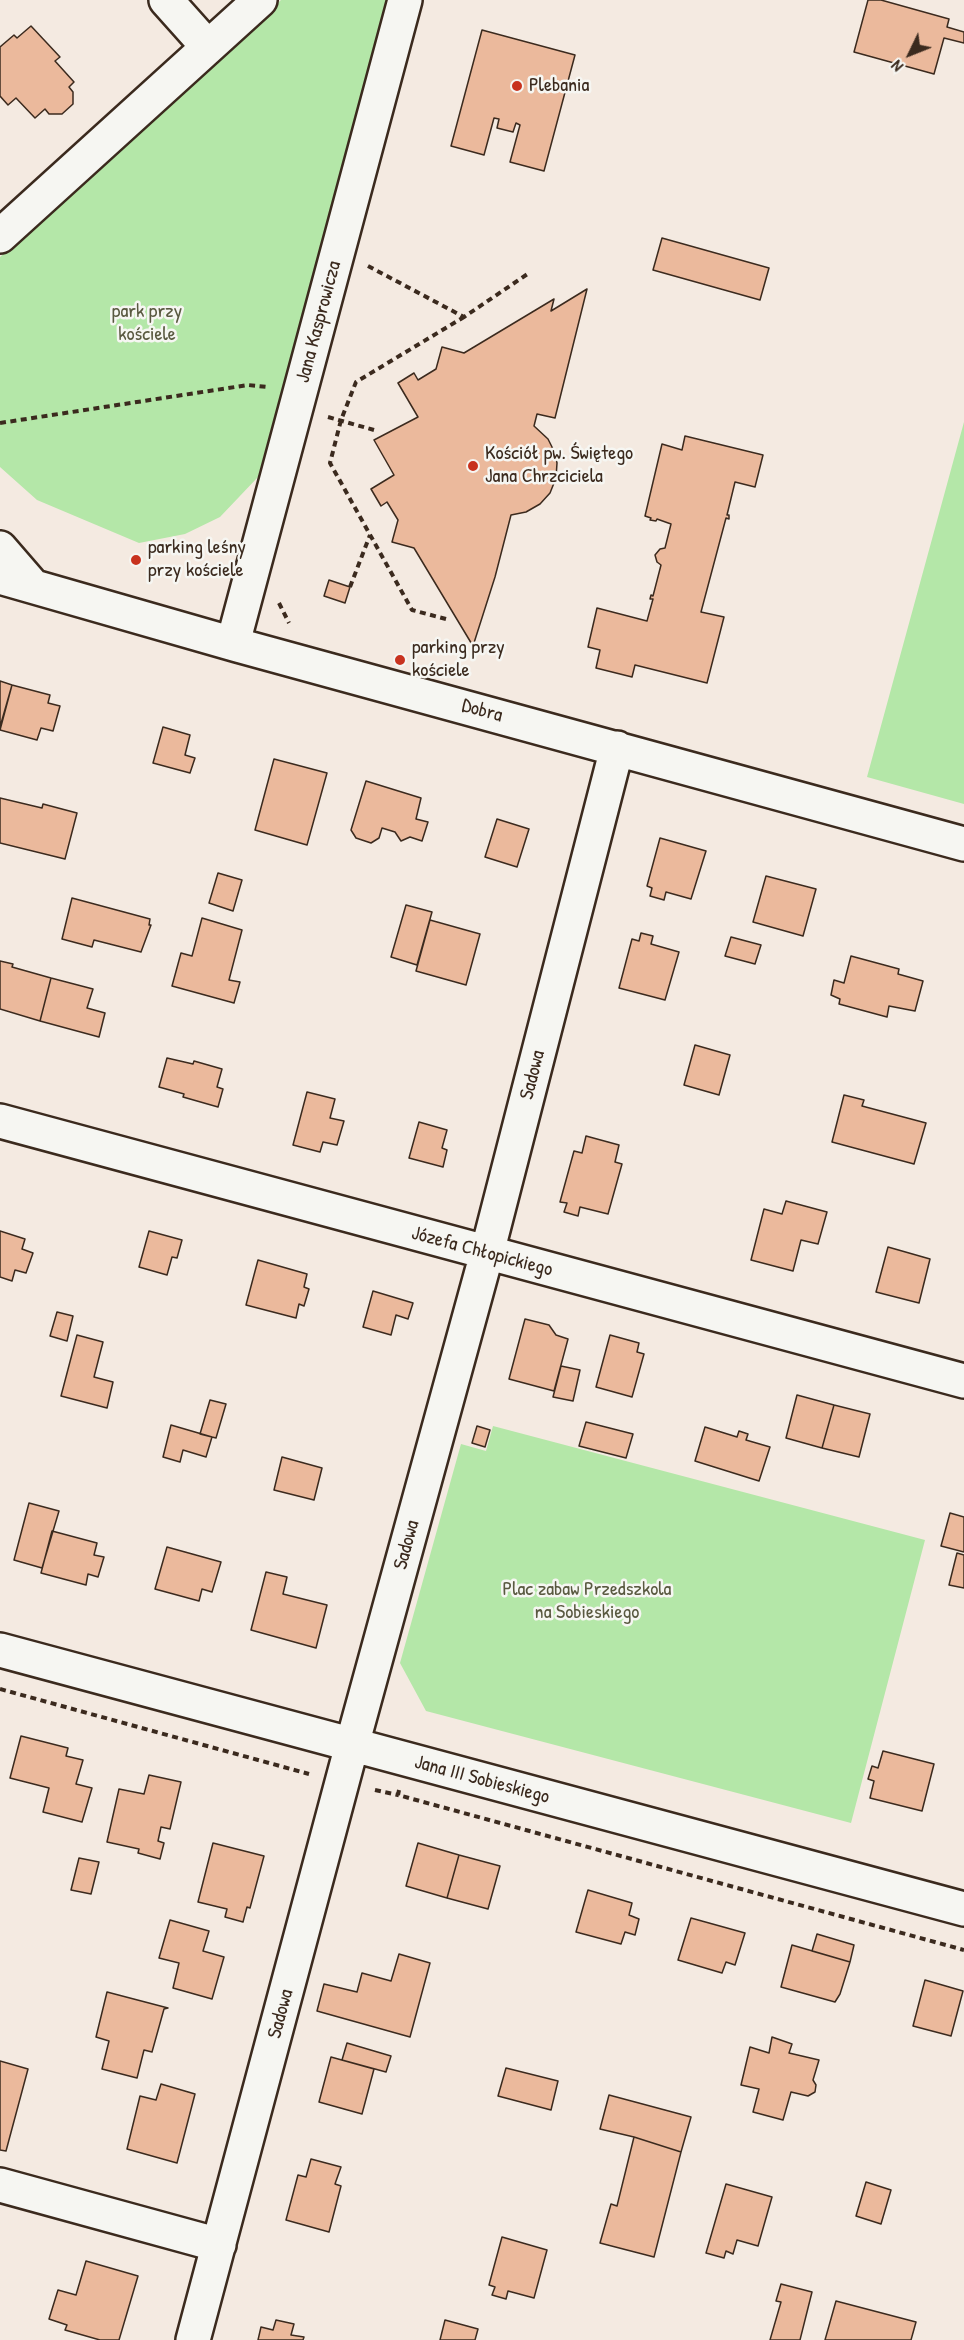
<!DOCTYPE html>
<html>
<head>
<meta charset="utf-8">
<style>
	body { margin:0 }
	#map { position:relative; width:964px; height:2340px; overflow:hidden; background:#f4eae1; font-family:"Patrick Hand",sans-serif }
	canvas { display:block }
	.north { position:absolute; left:880px; top:24px; width:60px; height:60px; -webkit-text-stroke:4px #f6f6f2; paint-order:stroke; rotate:227deg; font-size:16px; font-weight:700; line-height:24px; text-align:center; color:#3b2a1e }
	.north::after { content:''; display:block; margin:auto; width:21px; height:27px; background:#3b2a1e; clip-path:polygon(50% 0,100% 100%,50% 72%,0 100%) }
</style>
</head>
<body>
<div id="map">
<canvas width="964" height="2340"></canvas>
<div class="north">N</div>
</div>
<script>
const c = document.querySelector('canvas').getContext('2d');
c.lineJoin = 'round';
function fillPath(path, color) {
  c.fillStyle = color;
  c.fill(path, 'evenodd');
}
function trace(path, color, width, dash) {
  c.strokeStyle = color;
  c.lineWidth = width;
  c.lineCap = dash ? 'butt' : 'round';
  c.setLineDash(dash || []);
  c.stroke(path);
}
function label(font, color, halo, rows, align = 'center') {
  c.font = font + ' "Patrick Hand",sans-serif';
  c.lineWidth = 5;
  c.setLineDash([]);
  c.textBaseline = 'middle';
  c.strokeStyle = halo;
  c.fillStyle = color;
  for (const [text, x, y, turn = 0] of rows) {
    c.save();
    c.translate(x, y);
    c.rotate((+turn || 0) * Math.PI / 180);
    c.textAlign = isNaN(turn) ? turn : align;
    if (halo) c.strokeText(text, 0, 0);
    c.fillText(text, 0, 0);
    c.restore();
  }
}
fillPath(new Path2D(`
	M 281,0 L 388,0 L 258,477 L 220,517 L 185,534 L 139,543 L 37,500 L 0,467 L 0,257 Z
	M 964,422 L 964,804 L 867,777 Z
	M 493,1426 L 925,1540 L 851,1823 L 426,1711 L 400,1663 L 461,1444 L 486,1451 Z`), '#b4e7a8');
const building = new Path2D(`
	M 868,0 L 881,0 L 949,19 L 947,27 L 964,32 L 964,43 L 944,38 L 934,74 L 854,52 Z
	M 31,26 L 60,57 L 55,61 L 74,82 L 69,87 L 73,92 L 73,104 L 62,114 L 49,114 L 45,109 L 35,118 L 16,98 L 8,105 L 0,96 L 0,47 L 14,35 L 17,38 Z
	M 482,30 L 575,55 L 544,171 L 510,162 L 520,125 L 516,123 L 513,132 L 497,128 L 499,119 L 494,118 L 484,155 L 451,146 Z
	M 662,238 L 769,268 L 760,300 L 653,270 Z
	M 587,289 L 555,418 L 537,414 L 534,426 L 548,439 L 555,453 L 557,463 L 556,478 L 550,493 L 540,504 L 526,512 L 511,515 L 495,577 L 473,646 L 414,548 L 392,542 L 398,520 L 387,502 L 381,506 L 371,489 L 394,475 L 374,440 L 418,417 L 398,383 L 414,373 L 418,380 L 436,369 L 442,347 L 464,353 L 554,299 L 551,311 Z
	M 685,436 L 763,455 L 755,487 L 735,482 L 727,515 L 729,515 L 729,519 L 726,518 L 701,612 L 724,617 L 707,683 L 635,665 L 632,677 L 596,668 L 600,650 L 588,647 L 597,608 L 647,621 L 653,599 L 650,599 L 651,595 L 653,596 L 661,565 L 657,562 L 655,555 L 660,549 L 665,548 L 671,524 L 657,519 L 656,521 L 650,520 L 651,518 L 645,516 L 662,444 L 682,450 Z
	M 329,580 L 350,587 L 345,603 L 324,596 Z
	M 0,681 L 12,685 L 0,727 Z
	M 12,685 L 50,695 L 48,703 L 60,706 L 53,731 L 41,728 L 37,740 L 0,730 Z
	M 163,727 L 190,735 L 185,755 L 195,758 L 190,773 L 153,763 Z
	M 274,759 L 327,773 L 307,845 L 255,830 Z
	M 366,781 L 421,798 L 416,819 L 428,822 L 422,841 L 410,837 L 401,841 L 395,832 L 382,828 L 379,838 L 371,843 L 356,838 L 351,830 Z
	M 0,798 L 42,808 L 43,804 L 77,813 L 65,859 L 0,843 Z
	M 497,819 L 529,829 L 517,867 L 485,857 Z
	M 660,838 L 706,851 L 691,899 L 666,892 L 664,900 L 650,896 L 652,888 L 647,886 Z
	M 218,873 L 242,880 L 233,911 L 209,903 Z
	M 766,876 L 816,889 L 803,936 L 753,922 Z
	M 72,898 L 150,919 L 149,925 L 151,925 L 141,952 L 94,940 L 92,947 L 62,939 Z
	M 406,905 L 432,912 L 417,965 L 391,957 Z
	M 202,918 L 242,930 L 229,980 L 240,982 L 234,1003 L 172,986 L 181,953 L 192,956 Z
	M 430,920 L 480,934 L 466,985 L 416,971 Z
	M 641,933 L 653,936 L 651,944 L 679,952 L 665,1000 L 619,988 L 632,939 L 639,941 Z
	M 731,937 L 761,945 L 755,964 L 725,956 Z
	M 851,956 L 899,969 L 898,974 L 923,981 L 915,1011 L 889,1006 L 887,1017 L 839,1004 L 840,999 L 831,995 L 834,980 L 844,983 Z
	M 0,961 L 13,964 L 12,967 L 51,978 L 40,1021 L 0,1009 Z
	M 51,978 L 93,989 L 87,1008 L 105,1013 L 99,1037 L 40,1021 Z
	M 695,1045 L 730,1055 L 719,1095 L 684,1085 Z
	M 167,1058 L 193,1064 L 194,1061 L 222,1069 L 217,1087 L 223,1089 L 218,1107 L 183,1097 L 184,1094 L 159,1087 Z
	M 307,1092 L 335,1099 L 330,1118 L 344,1121 L 337,1145 L 323,1142 L 320,1152 L 293,1145 Z
	M 844,1095 L 864,1100 L 862,1106 L 926,1123 L 914,1164 L 832,1142 Z
	M 419,1122 L 447,1130 L 442,1148 L 447,1150 L 443,1167 L 409,1158 Z
	M 586,1136 L 619,1145 L 615,1162 L 622,1164 L 608,1214 L 580,1207 L 578,1216 L 564,1212 L 567,1203 L 560,1202 L 574,1151 L 582,1153 Z
	M 786,1201 L 827,1212 L 818,1244 L 801,1240 L 793,1271 L 751,1260 L 764,1209 L 782,1214 Z
	M 0,1231 L 25,1239 L 22,1249 L 33,1253 L 26,1273 L 15,1270 L 12,1281 L 0,1277 Z
	M 149,1231 L 182,1240 L 177,1258 L 172,1257 L 167,1275 L 139,1267 Z
	M 888,1247 L 930,1259 L 919,1303 L 876,1292 Z
	M 258,1260 L 307,1274 L 304,1287 L 309,1289 L 304,1306 L 299,1304 L 296,1318 L 246,1305 Z
	M 373,1291 L 413,1303 L 408,1319 L 396,1315 L 391,1335 L 363,1327 Z
	M 57,1312 L 73,1316 L 67,1341 L 50,1336 Z
	M 525,1319 L 549,1325 L 556,1335 L 568,1339 L 554,1391 L 509,1379 Z
	M 77,1335 L 103,1342 L 94,1377 L 113,1382 L 107,1408 L 61,1396 Z
	M 610,1335 L 639,1343 L 637,1352 L 644,1354 L 632,1397 L 596,1387 Z
	M 561,1366 L 580,1370 L 573,1401 L 553,1397 Z
	M 797,1395 L 834,1405 L 822,1448 L 786,1438 Z
	M 210,1400 L 226,1404 L 216,1438 L 200,1434 Z
	M 834,1405 L 870,1414 L 859,1457 L 822,1448 Z
	M 586,1422 L 633,1434 L 626,1458 L 579,1446 Z
	M 171,1425 L 212,1437 L 206,1457 L 183,1450 L 180,1462 L 163,1457 Z
	M 477,1426 L 490,1430 L 485,1447 L 472,1443 Z
	M 705,1427 L 737,1437 L 739,1431 L 748,1434 L 746,1440 L 770,1447 L 759,1481 L 695,1461 Z
	M 282,1457 L 322,1468 L 314,1500 L 274,1490 Z
	M 29,1503 L 59,1511 L 42,1568 L 14,1560 Z
	M 950,1513 L 964,1517 L 964,1552 L 941,1546 Z
	M 52,1531 L 97,1543 L 94,1555 L 104,1557 L 98,1577 L 88,1574 L 86,1585 L 41,1573 Z
	M 167,1547 L 221,1562 L 212,1592 L 202,1589 L 199,1601 L 155,1589 Z
	M 957,1553 L 964,1555 L 964,1588 L 949,1585 Z
	M 266,1572 L 287,1577 L 283,1594 L 327,1605 L 316,1648 L 251,1630 Z
	M 21,1736 L 68,1748 L 66,1756 L 83,1760 L 76,1784 L 92,1788 L 82,1822 L 43,1812 L 49,1788 L 10,1778 Z
	M 883,1751 L 934,1764 L 922,1811 L 870,1798 L 874,1781 L 868,1779 L 872,1766 L 878,1768 Z
	M 149,1775 L 181,1782 L 170,1829 L 161,1827 L 158,1841 L 164,1843 L 160,1859 L 138,1853 L 139,1849 L 107,1842 L 119,1789 L 144,1794 Z
	M 213,1843 L 264,1856 L 250,1908 L 247,1907 L 243,1922 L 225,1917 L 227,1909 L 198,1902 Z
	M 418,1843 L 459,1855 L 447,1898 L 406,1886 Z
	M 459,1855 L 500,1866 L 488,1909 L 447,1898 Z
	M 79,1858 L 99,1862 L 91,1894 L 71,1890 Z
	M 588,1890 L 632,1903 L 629,1915 L 639,1919 L 635,1935 L 625,1932 L 621,1944 L 576,1932 Z
	M 691,1918 L 745,1933 L 735,1965 L 726,1962 L 722,1973 L 678,1960 Z
	M 170,1920 L 209,1931 L 203,1951 L 224,1957 L 212,1999 L 173,1988 L 179,1963 L 159,1958 Z
	M 817,1934 L 854,1945 L 850,1962 L 812,1951 Z
	M 792,1945 L 850,1962 L 840,1994 L 835,2002 L 781,1987 Z
	M 399,1954 L 430,1963 L 410,2037 L 317,2011 L 324,1984 L 357,1992 L 362,1973 L 391,1981 Z
	M 925,1980 L 963,1991 L 951,2036 L 913,2026 Z
	M 107,1992 L 168,2008 L 164,2009 L 152,2052 L 144,2050 L 137,2078 L 102,2069 L 109,2041 L 96,2037 Z
	M 772,2037 L 792,2044 L 789,2053 L 819,2060 L 813,2080 L 816,2085 L 815,2092 L 808,2096 L 791,2092 L 783,2120 L 753,2112 L 759,2089 L 741,2085 L 750,2047 L 769,2053 Z
	M 347,2043 L 391,2056 L 386,2072 L 342,2060 Z
	M 331,2057 L 374,2069 L 362,2114 L 319,2102 Z
	M 0,2061 L 28,2069 L 6,2151 L 0,2150 Z
	M 506,2068 L 558,2081 L 551,2110 L 498,2096 Z
	M 161,2084 L 195,2094 L 177,2163 L 127,2149 L 140,2096 L 156,2100 Z
	M 609,2095 L 691,2117 L 681,2152 L 634,2137 L 600,2129 Z
	M 634,2137 L 681,2152 L 654,2257 L 600,2243 L 611,2204 L 617,2206 Z
	M 311,2159 L 341,2167 L 335,2184 L 341,2186 L 329,2232 L 286,2220 L 298,2175 L 306,2177 Z
	M 866,2182 L 891,2190 L 881,2224 L 856,2216 Z
	M 726,2184 L 772,2197 L 758,2246 L 737,2240 L 733,2254 L 726,2251 L 724,2258 L 706,2253 Z
	M 502,2237 L 547,2250 L 534,2298 L 508,2291 L 506,2299 L 492,2295 L 495,2287 L 489,2285 Z
	M 86,2261 L 138,2276 L 119,2340 L 100,2340 L 65,2330 L 67,2325 L 49,2319 L 58,2290 L 76,2295 Z
	M 781,2284 L 812,2292 L 800,2340 L 770,2340 L 781,2302 L 776,2301 Z
	M 836,2301 L 916,2322 L 911,2340 L 825,2340 Z
	M 276,2320 L 294,2324 L 291,2335 L 304,2337 L 303,2340 L 258,2340 L 261,2327 L 273,2330 Z
	M 445,2320 L 478,2329 L 475,2340 L 440,2340 Z`);
fillPath(building, '#ebb99c');
trace(building, '#3b2a1e', 1.5);
const minor = new Path2D(`
	M 166,0 L 208,47
	M 0,236 L 260,0
	M 0,548 L 32,585
	M 0,577 L 237,645 L 964,844
	M 233,643 L 405,0
	M 0,1121 L 964,1381
	M 0,1650 L 964,1909
	M 0,2185 L 219,2245
	M 193,2340 L 352,1745 L 487,1253 L 617,748`);
trace(minor, '#3b2a1e', 38);
trace(new Path2D(`
	M 368,266 L 464,317 L 529,273
	M 328,417 L 374,430
	M 0,423 L 248,385 L 267,387
	M 350,587 L 370,535
	M 279,603 L 289,623
	M 446,619 L 412,610 L 330,463 L 341,420 L 356,382 L 464,317
	M 0,1689 L 309,1774
	M 375,1790 L 398,1795
	M 399,1790 L 398,1795 L 964,1950`), '#3b2a1e', 4, [6, 4.5]);
trace(minor, '#f6f6f2', 33);
for (const [x, y, r, color] of [
	[517,86,6,"#c8321e"],
	[473,466,6,"#c8321e"],
	[136,560,6,"#c8321e"],
	[400,660,6,"#c8321e"]
]) {
  const dot = new Path2D();
  dot.arc(x, y, r, 0, 2 * Math.PI);
  c.fillStyle = color;
  c.fill(dot);
  trace(dot, '#f6f6f2', 2);
}
label('20px', '#3b2a1e', '#f6f6f2', [
	["Plebania",529,86],
	["Kościół pw. Świętego",485,454],
	["Jana Chrzciciela",485,477],
	["parking leśny",148,548],
	["przy kościele",148,571],
	["parking przy",412,648],
	["kościele",412,671]
], 'left');
label('20px', '#595940', '#f6f6f2', [
	["park przy",147,312],
	["kościele",147,335],
	["Plac zabaw Przedszkola",587,1590],
	["na Sobieskiego",587,1613]
]);
label('20px', '#3b2a1e', '#f6f6f2', [
	["Jana Kasprowicza",319,322,-75],
	["Dobra",482,711,15],
	["Sadowa",533,1075,-76],
	["Józefa Chłopickiego",482,1252,15],
	["Sadowa",407,1545,-75],
	["Jana III Sobieskiego",482,1780,15],
	["Sadowa",281,2014,-75]
]);
</script>
</body>
</html>
